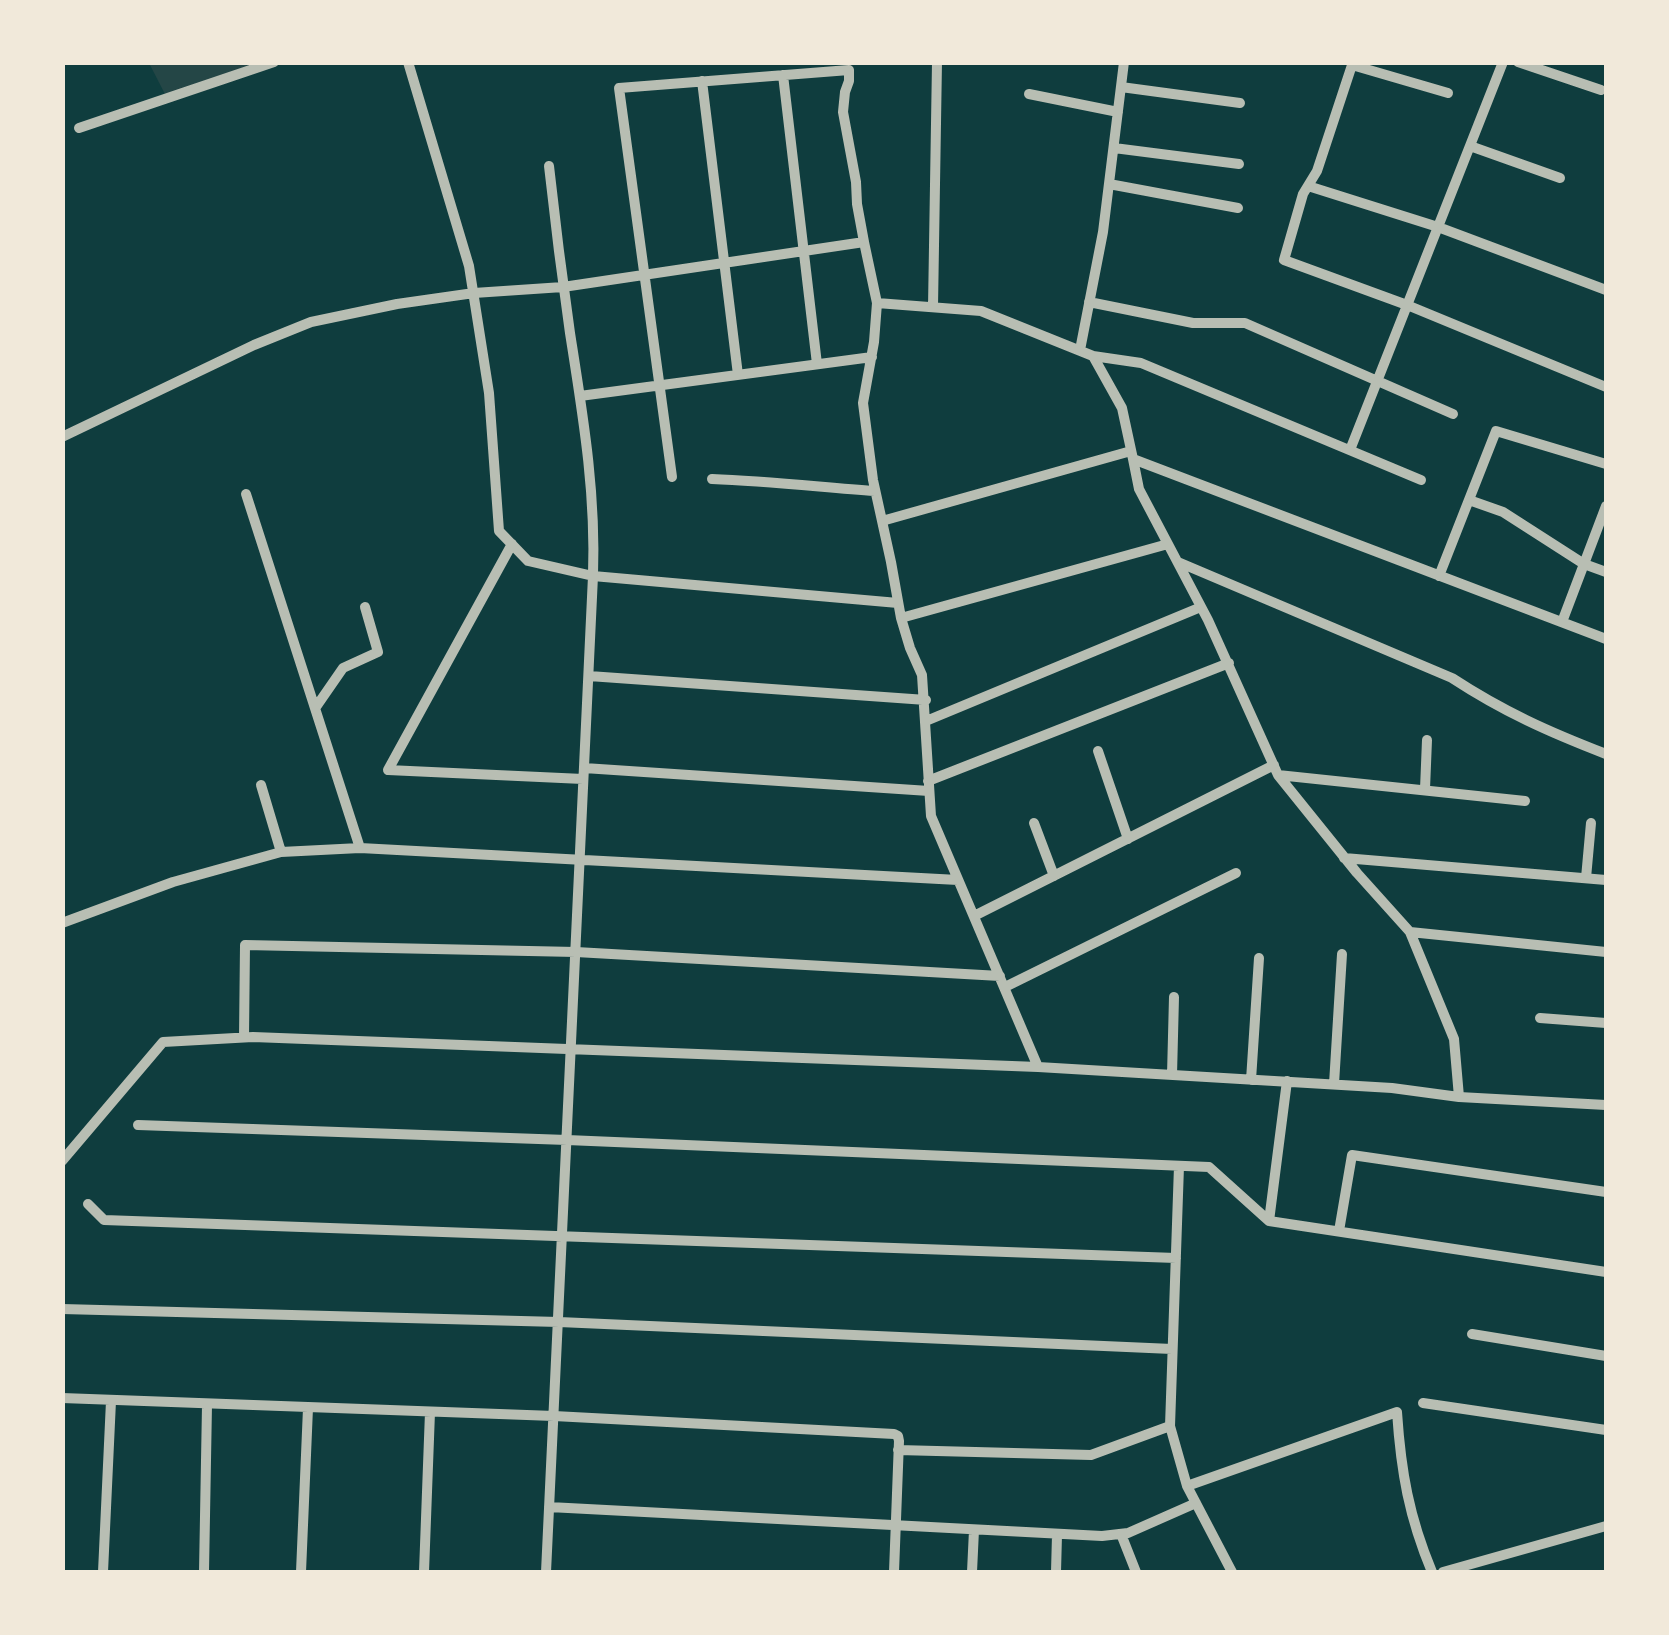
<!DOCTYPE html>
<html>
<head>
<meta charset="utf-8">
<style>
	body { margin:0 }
	#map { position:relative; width:1669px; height:1635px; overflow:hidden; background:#0f3d3e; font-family:"Alegreya Sans",sans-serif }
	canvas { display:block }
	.frame { position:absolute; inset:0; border:65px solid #f1e9da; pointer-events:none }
</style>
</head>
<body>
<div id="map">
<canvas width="1669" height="1635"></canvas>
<div class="frame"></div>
</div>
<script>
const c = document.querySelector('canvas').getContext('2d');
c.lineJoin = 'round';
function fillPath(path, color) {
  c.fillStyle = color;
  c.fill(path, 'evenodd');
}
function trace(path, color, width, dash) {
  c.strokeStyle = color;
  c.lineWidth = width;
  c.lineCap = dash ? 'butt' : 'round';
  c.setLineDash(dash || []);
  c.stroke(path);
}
fillPath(new Path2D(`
	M 149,63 L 274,63 L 167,98 Z`), '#244646');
trace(new Path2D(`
	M 408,62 L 469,266 L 489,393 L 499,531 L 528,561 L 593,576 L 546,1572
	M 1353,62 L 1317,171 L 1303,194 L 1284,260 L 1407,305 L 1606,387
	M 1518,62 L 1601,90
	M 1352,65 L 1448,93
	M 783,75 L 817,364
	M 702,81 L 738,375
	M 1121,87 L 1240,103
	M 1029,94 L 1118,112
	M 79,128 L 274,62
	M 1470,146 L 1560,178
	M 1114,148 L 1239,164
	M 549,166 C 555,221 562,277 570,333 C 583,416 596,492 593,576 L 898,603
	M 1109,184 L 1238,208
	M 1308,186 L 1438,227 L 1606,290
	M 1089,302 L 1193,323 L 1245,323 L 1453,414
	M 877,303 L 874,342 L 863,403 L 873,480 L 891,562 L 901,618 L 910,648 L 922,675 L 931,816 L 1038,1067
	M 933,307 L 937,62
	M 1080,350 L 1103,232 L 1124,62
	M 1093,356 L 1141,363 L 1421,480
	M 580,396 L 872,357
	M 62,437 L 254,345 L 311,322 L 397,304 L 474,293 L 563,287 L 864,242 L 877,303 L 981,311 L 1093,356 L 1122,408 L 1133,459 L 1606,639
	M 1350,450 L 1503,62
	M 1133,459 L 1139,489 L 1208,620 L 1278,775 L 1357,873 L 1410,932 L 1454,1039 L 1459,1097
	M 672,477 L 619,88 L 849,70 L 849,81 L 845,92 L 843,112 L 856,182 L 857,204 L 864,242
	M 712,479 C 767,481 820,487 875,491
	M 246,494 L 360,848
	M 1469,500 L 1503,512 L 1584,564 L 1606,572
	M 882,521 L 1131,451
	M 512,544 L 388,770 L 583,779
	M 1178,562 L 1452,678 C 1504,712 1549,732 1606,754
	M 1439,576 L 1496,431 L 1606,464
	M 901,618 L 1168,544
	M 1562,622 L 1606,506
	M 589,676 L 926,700
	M 316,707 L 343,668 L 378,652 L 365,607
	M 926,721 L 1201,607
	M 1098,751 L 1128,839
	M 584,768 L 929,791
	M 1278,775 L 1525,801
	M 928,781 L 1229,663
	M 261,785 L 281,852
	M 1425,789 L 1427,740
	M 1034,823 L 1054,876
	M 1344,858 L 1606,880
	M 1586,878 L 1591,823
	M 974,916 L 1274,765
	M 62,923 L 173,882 L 281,852 L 360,848 L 958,880
	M 1410,932 L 1606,952
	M 1005,987 L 1236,873
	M 1540,1018 L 1606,1023
	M 244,1037 L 245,945 L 576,952 L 1000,976
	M 1172,1075 L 1174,997
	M 1251,1080 L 1259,958
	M 1287,1081 L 1269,1221 L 1606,1272
	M 1334,1084 L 1342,954
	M 138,1125 L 567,1140 L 1209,1167 L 1269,1221
	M 62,1161 L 163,1042 L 253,1037 L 1038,1067 L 1392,1088 L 1459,1097 L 1606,1105
	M 1179,1166 L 1170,1426 L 1187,1486 L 1232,1572
	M 88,1204 L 104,1220 L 1176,1258
	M 1339,1231 L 1352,1155 L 1606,1192
	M 62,1309 L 559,1322 L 1172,1349
	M 1472,1334 L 1606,1356
	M 62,1398 L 554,1416 L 894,1434 L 898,1436 L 899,1441 L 894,1572
	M 1423,1403 L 1606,1430
	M 898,1450 L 1091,1455 L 1170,1426
	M 1187,1486 L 1397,1412 C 1401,1472 1409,1517 1432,1572
	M 549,1507 L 1102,1536 L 1128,1533 L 1196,1503
	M 1121,1534 L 1136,1572
	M 103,1572 L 111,1401
	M 204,1572 L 207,1405
	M 301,1572 L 308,1408
	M 424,1572 L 430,1412
	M 972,1572 L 974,1530
	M 1056,1572 L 1057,1535
	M 1443,1572 L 1606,1526`), '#b8beb3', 10);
</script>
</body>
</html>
